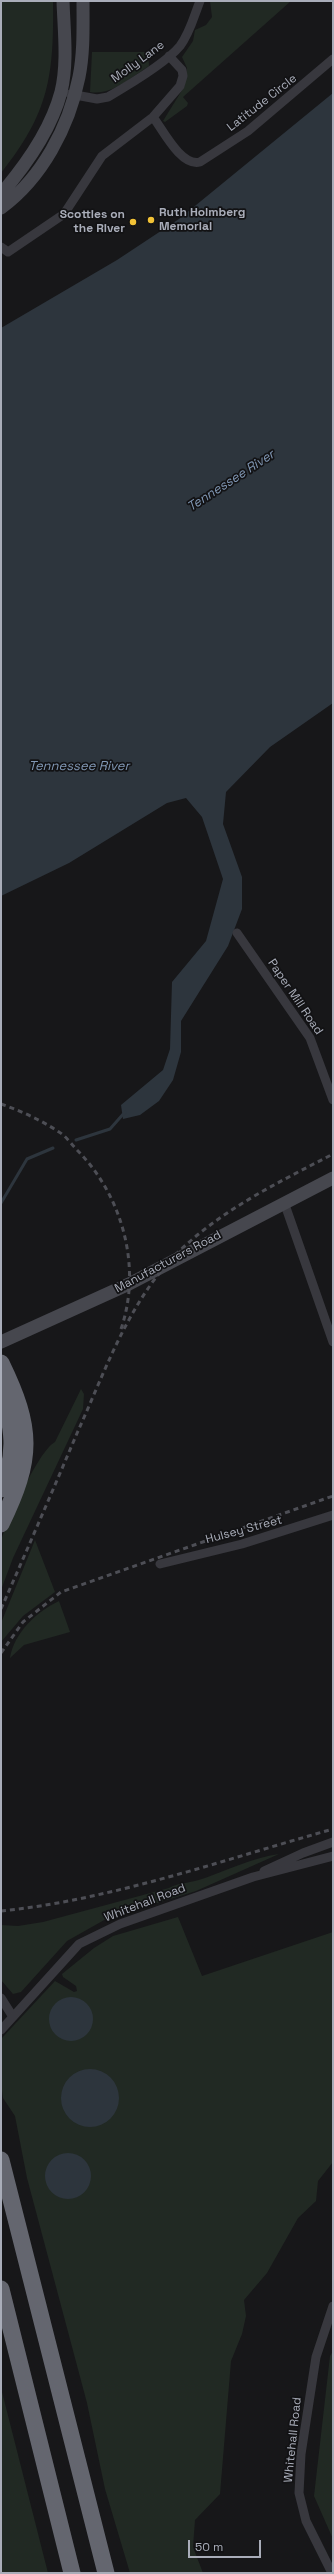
<!DOCTYPE html>
<html>
<head>
<meta charset="utf-8">
<style>
	body { margin:0 }
	#map { position:relative; width:334px; height:2574px; overflow:hidden; background:#171719; font-family:"Space Grotesk",sans-serif }
	canvas { display:block }
	.frame { position:absolute; inset:0; border:2px solid #a9adb9; pointer-events:none }
	.scale { position:absolute; left:188px; top:2540px; width:73px; height:18px; box-sizing:border-box; border:2px solid #a9adb9; border-top:0; padding-left:5px; font-size:12px; line-height:14px; white-space:nowrap; color:#a9adb9; -webkit-text-stroke:3px #121214; paint-order:stroke }
</style>
</head>
<body>
<div id="map">
<canvas width="334" height="2574"></canvas>
<div class="frame"></div>
<div class="scale">50 m</div>
</div>
<script>
const c = document.querySelector('canvas').getContext('2d');
c.lineJoin = 'round';
function fillPath(path, color) {
  c.fillStyle = color;
  c.fill(path, 'evenodd');
}
function trace(path, color, width, dash) {
  c.strokeStyle = color;
  c.lineWidth = width;
  c.lineCap = dash ? 'butt' : 'round';
  c.setLineDash(dash || []);
  c.stroke(path);
}
function label(font, color, halo, rows, align = 'center') {
  c.font = font + ' "Space Grotesk",sans-serif';
  c.lineWidth = 3.5;
  c.setLineDash([]);
  c.textBaseline = 'middle';
  c.strokeStyle = halo;
  c.fillStyle = color;
  for (const [text, x, y, turn = 0] of rows) {
    c.save();
    c.translate(x, y);
    c.rotate((+turn || 0) * Math.PI / 180);
    c.textAlign = isNaN(turn) ? turn : align;
    if (halo) c.strokeText(text, 0, 0);
    c.fillText(text, 0, 0);
    c.restore();
  }
}
fillPath(new Path2D(`
	M 1,1 L 53,1 C 54,76 49,113 1,173 Z
	M 210,1 L 291,1 L 183,97 L 188,103 L 187,106 L 165,122 L 163,121 L 184,87 L 187,68 L 182,57 L 193,41 L 195,30 L 206,25 L 212,17 Z
	M 92,52 L 148,52 L 149,66 C 132,77 111,96 90,92 Z
	M 81,1389 L 84,1394 L 83,1409 L 13,1558 L 1,1590 C 1,1575 0,1555 1,1541 C 7,1521 39,1450 55,1442 Z
	M 35,1540 L 55,1592 L 23,1616 L 1,1642 L 1,1623 Z
	M 59,1601 L 70,1632 L 24,1645 L 10,1658 C 14,1633 36,1612 59,1601 Z
	M 279,1854 L 196,1891 L 106,1919 L 67,1941 L 21,1992 L 13,1994 L 1,1980 L 1,1925 L 18,1926 L 43,1922 L 169,1888 C 180,1882 193,1883 205,1878 C 230,1869 252,1858 279,1854 Z
	M 178,1917 L 202,1976 L 333,1932 L 333,2162 L 318,2181 L 316,2201 L 298,2218 L 267,2273 L 244,2300 L 246,2316 L 242,2334 L 231,2361 L 220,2494 L 195,2520 L 193,2547 L 203,2573 L 130,2573 L 105,2489 L 87,2403 L 27,2178 L 15,2116 L 3,2098 L 1,2083 L 1,2039 L 55,1981 L 74,1992 L 77,1991 L 76,1986 L 63,1977 L 62,1974 L 94,1948 L 113,1936 Z
	M 333,2351 L 333,2539 L 314,2496 L 330,2356 Z
	M 1,2388 L 48,2573 L 1,2573 Z`), '#212923');
fillPath(new Path2D(`
	M 333,93 L 333,703 L 270,747 L 226,792 L 223,824 L 242,877 L 242,909 L 228,946 L 181,1021 L 181,1052 L 173,1080 L 159,1101 L 140,1115 L 123,1119 L 121,1105 L 163,1070 L 170,1049 L 172,982 L 206,941 L 223,879 L 202,817 L 186,798 L 167,803 L 69,863 L 1,896 L 1,328 L 117,260 L 179,219 Z
	M49 2019a22 22 0 1 1 44 0a22 22 0 1 1-44 0Z
	M61 2098a29 29 0 1 1 58 0a29 29 0 1 1-58 0Z
	M45 2176a23 23 0 1 1 46 0a23 23 0 1 1-46 0Z`), '#2d353d');
trace(new Path2D(`
	M 76,1140 L 110,1129 L 125,1112
	M 1,1203 L 27,1159 L 53,1148`), '#2d353d', 3);
trace(new Path2D(`
	M 70,94 L 97,99 L 108,97 C 127,86 166,63 180,46 C 190,33 194,16 200,1
	M 153,117 C 163,130 181,167 200,162 L 248,131 L 333,59
	M 1,247 L 8,252 L 64,214 L 102,156 L 153,117 L 180,86 L 183,76 L 182,70 L 169,56
	M 237,933 L 310,1038 L 333,1100
	M 284,1202 L 333,1342
	M 160,1564 L 242,1544 L 333,1515
	M 264,1871 L 303,1853 L 333,1842
	M 1,1998 L 13,2017
	M 1,2030 L 79,1944 L 120,1924 L 253,1877 L 333,1856
	M 332,2573 L 306,2521 L 299,2493 L 301,2454 L 316,2357 L 333,2306`), '#38383e', 9);
trace(new Path2D(`
	M 1,194 C 26,165 51,130 61,92 C 68,63 64,31 63,1
	M 1,208 C 42,178 69,127 79,77 C 84,52 83,26 83,1
	M 1,1342 L 129,1284 L 333,1178`), '#46474e', 13);
trace(new Path2D(`
	M 1,1363 C 33,1429 33,1458 1,1524
	M 1,1390 C 13,1425 18,1455 1,1489
	M 1,2160 L 106,2573
	M 1,2289 L 72,2573`), '#64666f', 17);
trace(new Path2D(`
	M 1,1104 C 21,1111 41,1120 59,1132 C 66,1136 72,1145 78,1151 C 123,1197 142,1268 121,1329
	M 1,1609 C 27,1550 53,1490 78,1431 C 107,1367 132,1292 187,1244 C 229,1206 283,1180 333,1154
	M 1,1653 L 23,1622 L 61,1592 L 333,1496
	M 1,1911 C 111,1900 226,1859 333,1829`), '#4d4e55', 3, [5, 4]);
for (const [x, y, r, color] of [
	[151,220,4,"#f2c236"],
	[133,222,4,"#f2c236"]
]) {
  const dot = new Path2D();
  dot.arc(x, y, r, 0, 2 * Math.PI);
  c.fillStyle = color;
  c.fill(dot);
  trace(dot, '#121214', 1.5);
}
label('12px', '#a9adb9', '#121214', [
	["Molly Lane",138,62,-36],
	["Latitude Circle",262,103,-38],
	["Paper Mill Road",295,997,56],
	["Manufacturers Road",168,1262,-28],
	["Hulsey Street",244,1530,-15],
	["Whitehall Road",145,1903,-21],
	["Whitehall Road",293,2440,-84]
]);
label('bold 12px', '#a9adb9', '#121214', [
	["Ruth Holmberg",159,213],
	["Memorial",159,227],
	["Scotties on",125,215,"right"],
	["the River",125,229,"right"]
], 'left');
label('italic 13px', '#8097b4', '#121214', [
	["Tennessee River",231,481,-33],
	["Tennessee River",79,766]
]);
</script>
</body>
</html>
